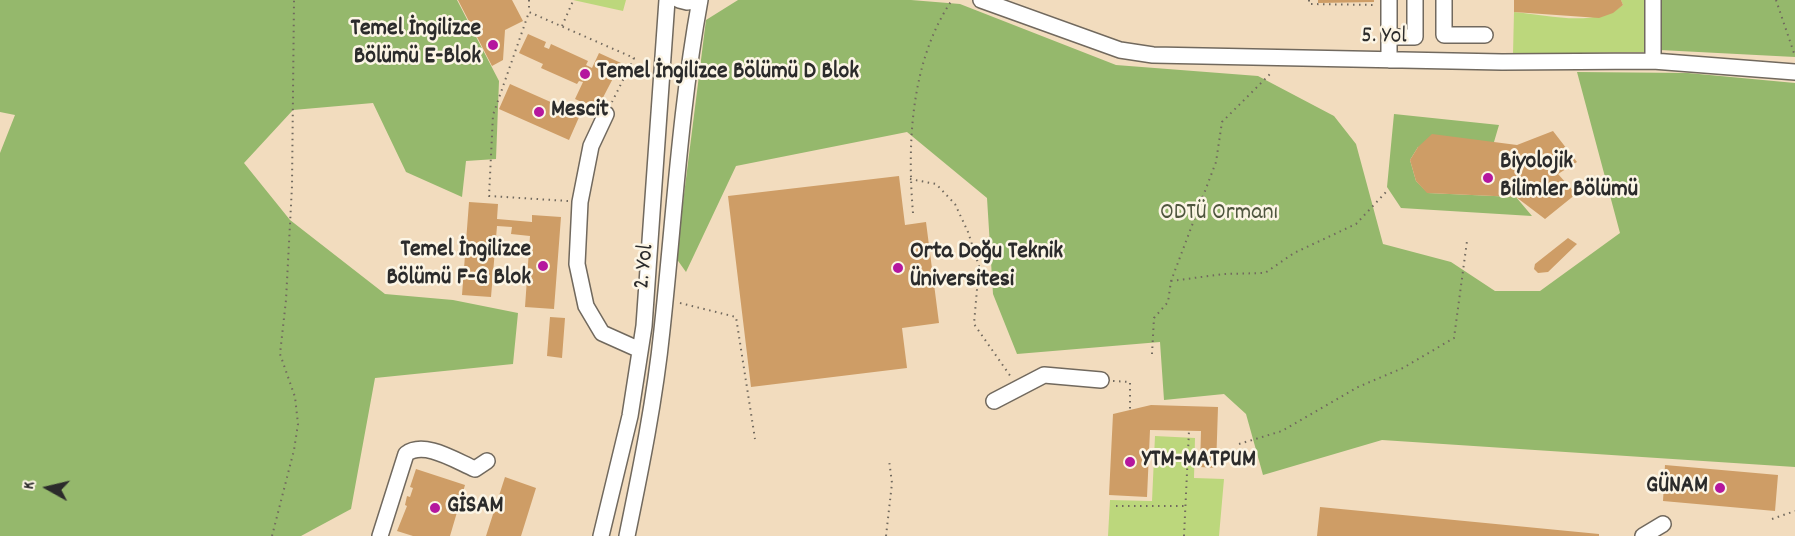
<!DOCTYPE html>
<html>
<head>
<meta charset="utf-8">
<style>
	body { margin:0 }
	#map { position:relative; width:1795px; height:536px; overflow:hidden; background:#f2dcbe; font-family:Dekko,sans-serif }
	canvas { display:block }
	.north { position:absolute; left:18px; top:458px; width:60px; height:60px; -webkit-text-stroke:4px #fcf5e5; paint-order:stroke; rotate:278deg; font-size:16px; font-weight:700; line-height:24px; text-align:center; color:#2b2b2b }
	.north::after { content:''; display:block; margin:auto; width:21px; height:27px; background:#2b2b2b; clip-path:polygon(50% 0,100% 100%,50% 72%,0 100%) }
</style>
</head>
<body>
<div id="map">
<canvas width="1795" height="536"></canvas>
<div class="north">K</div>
</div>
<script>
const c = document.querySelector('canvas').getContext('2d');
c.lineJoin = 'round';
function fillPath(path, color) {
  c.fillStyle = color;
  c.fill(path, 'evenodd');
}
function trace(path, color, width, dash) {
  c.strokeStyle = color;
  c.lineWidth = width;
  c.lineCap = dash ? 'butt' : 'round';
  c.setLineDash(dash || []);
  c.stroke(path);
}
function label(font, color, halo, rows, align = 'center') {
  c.font = font + ' Dekko,sans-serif';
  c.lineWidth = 5;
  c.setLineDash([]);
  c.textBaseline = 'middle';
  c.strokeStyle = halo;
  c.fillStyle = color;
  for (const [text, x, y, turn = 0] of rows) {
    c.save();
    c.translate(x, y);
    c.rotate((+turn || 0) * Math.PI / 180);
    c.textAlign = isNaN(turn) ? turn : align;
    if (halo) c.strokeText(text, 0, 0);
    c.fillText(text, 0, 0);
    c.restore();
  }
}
fillPath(new Path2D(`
	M 573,0 L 626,0 L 623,11 Z
	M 1621,0 L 1645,0 L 1646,52 L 1513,54 L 1514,12 C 1548,15 1595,28 1623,5 Z
	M 1155,436 L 1195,438 L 1194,478 L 1224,479 L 1219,536 L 1108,536 L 1110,500 L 1152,501 Z`), '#bcd77c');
fillPath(new Path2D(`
	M 0,0 L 457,0 L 499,81 L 496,159 L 466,161 L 462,197 L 406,172 L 373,103 L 293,110 L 244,163 L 290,220 L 385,294 L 453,300 L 518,313 L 513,364 L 375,378 L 351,509 L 301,536 L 0,536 L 0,153 L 15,115 L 0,112 Z
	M 738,0 L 911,0 L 960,4 L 1116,65 L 1258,76 L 1334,116 L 1356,144 L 1383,244 L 1451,262 L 1495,291 L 1540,291 L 1620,233 L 1577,72 L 1688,73 L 1795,83 L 1795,467 L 1382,440 L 1263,475 L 1246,414 L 1224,394 L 1164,400 L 1160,342 L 1017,354 L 993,294 L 987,198 L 907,132 L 736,166 L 686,272 L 676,258 L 706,20 Z
	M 1660,0 L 1795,0 L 1795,57 L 1660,50 Z
	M 1394,114 L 1499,125 L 1494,142 L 1418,147 L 1410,160 L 1416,181 L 1428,193 L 1516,197 L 1532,216 L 1401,208 L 1387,187 Z`), '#95b86c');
fillPath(new Path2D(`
	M 458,0 L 512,0 L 523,21 L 505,30 L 503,60 L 492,66 Z
	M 1318,0 L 1374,0 L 1374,2 L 1318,3 Z
	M 1514,0 L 1621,0 L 1623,5 L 1613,13 L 1599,18 L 1514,12 Z
	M 528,34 L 546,42 L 544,47 L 549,49 L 551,44 L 588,61 L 586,65 L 592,68 L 599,53 L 621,63 L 597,109 L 575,99 L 583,82 L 579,81 L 577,84 L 541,68 L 543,64 L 519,53 Z
	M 510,84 L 580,115 L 569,140 L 499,109 Z
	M 1553,131 L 1577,162 L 1558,174 L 1576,194 L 1545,219 L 1516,197 L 1427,193 L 1416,181 L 1410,160 L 1418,147 L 1432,134 L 1517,145 Z
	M 899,176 L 905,225 L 926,222 L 939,323 L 902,328 L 907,368 L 751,387 L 728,196 Z
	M 469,202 L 498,204 L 497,219 L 532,222 L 532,215 L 561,217 L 554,309 L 525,307 L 530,236 L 511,234 L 512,227 L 497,226 L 491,297 L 462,295 Z
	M 1568,238 L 1577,244 L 1548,272 L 1538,273 L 1534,269 L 1535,264 Z
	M 550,317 L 565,318 L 562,358 L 547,356 Z
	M 1151,405 L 1218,407 L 1216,468 L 1200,467 L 1201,431 L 1150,430 L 1147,497 L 1109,495 L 1113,414 Z
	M 1665,465 L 1778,475 L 1775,511 L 1663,501 Z
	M 416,469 L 465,485 L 450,536 L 413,536 L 397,531 L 407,506 L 405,505 L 407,496 L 410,497 L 413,488 L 410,487 Z
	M 505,477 L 536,488 L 521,536 L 486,536 Z
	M 1320,507 L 1599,534 L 1599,536 L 1317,536 Z`), '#ce9d66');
const minor = new Path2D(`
	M 679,0 L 687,2 L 698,0
	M 981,0 L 1120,50 L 1153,55 L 1502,62 L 1653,61 L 1795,72
	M 1444,0 L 1444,35 L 1485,35
	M 1389,37 L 1415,37 L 1415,0
	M 1389,60 L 1389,0
	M 1653,61 L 1653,0
	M 606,114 L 591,146 L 580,202 L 577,264 L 586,306 L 602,333 L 640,350
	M 994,401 L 1044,375 L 1101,380
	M 380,536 L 406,454 C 424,440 456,461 475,469 L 487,461
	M 601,536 L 630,416 L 644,326 L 667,0
	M 627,536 C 641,468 655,399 662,330 C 674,220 680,109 700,0
	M 1643,536 L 1663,524`);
trace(minor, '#71695e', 18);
trace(new Path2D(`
	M 529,0 L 529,12
	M 1309,0 L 1309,4 L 1376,5
	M 1776,0 L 1795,56
	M 562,26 L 573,1
	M 910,179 L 936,184 L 955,204 L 968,232 L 979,266 L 974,324 L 1011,377
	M 568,201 L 489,196 L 493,115 L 529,12 L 634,58 L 612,102
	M 913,213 C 907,143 911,60 952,0
	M 1171,281 L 1224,274 L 1265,273 L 1294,253 L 1356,224 L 1386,192
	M 680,303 L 736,317 L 755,439
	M 1152,354 L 1154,318 L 1168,302 L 1171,281 L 1216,162 L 1222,122 L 1270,74
	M 1113,381 L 1130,382 L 1130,410
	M 1239,444 L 1282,431 L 1358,387 L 1403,368 L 1454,338 L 1467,241
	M 1116,506 L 1185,506
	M 1772,519 L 1795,511
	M 272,536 L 294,450 L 298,424 L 295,397 L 280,354 L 286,300 L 292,186 L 294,0
	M 886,536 L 892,483 L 889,460
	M 1184,536 L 1189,431`), '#71695e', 2, [1.5, 4.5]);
trace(minor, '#fff', 15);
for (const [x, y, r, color] of [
	[493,45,6,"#b5179e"],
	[585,74,6,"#b5179e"],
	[539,112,6,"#b5179e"],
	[1488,178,6,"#b5179e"],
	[543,266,6,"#b5179e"],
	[898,268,6,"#b5179e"],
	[1130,462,6,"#b5179e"],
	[1720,488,6,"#b5179e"],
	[435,508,6,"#b5179e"]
]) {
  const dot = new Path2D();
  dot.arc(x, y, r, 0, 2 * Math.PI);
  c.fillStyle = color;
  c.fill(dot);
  trace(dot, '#fcf5e5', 2);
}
label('bold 24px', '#2b2b2b', '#fcf5e5', [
	["Temel İngilizce",481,31,"right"],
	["Bölümü E-Blok",481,59,"right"],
	["Temel İngilizce Bölümü D Blok",597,74],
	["Mescit",551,112],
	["Biyolojik",1500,164],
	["Bilimler Bölümü",1500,192],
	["Temel İngilizce",531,252,"right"],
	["Bölümü F-G Blok",531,280,"right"],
	["Orta Doğu Teknik",910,254],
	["Üniversitesi",910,282],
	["YTM-MATPUM",1142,462],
	["GÜNAM",1708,488,"right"],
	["GİSAM",447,508]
], 'left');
label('24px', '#2b2b2b', '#fcf5e5', [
	["5. Yol",1384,38,1],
	["2. Yol",646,267,-84]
]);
label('24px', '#4f563f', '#fcf5e5', [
	["ODTÜ Ormanı",1219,215]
]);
</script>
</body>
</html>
